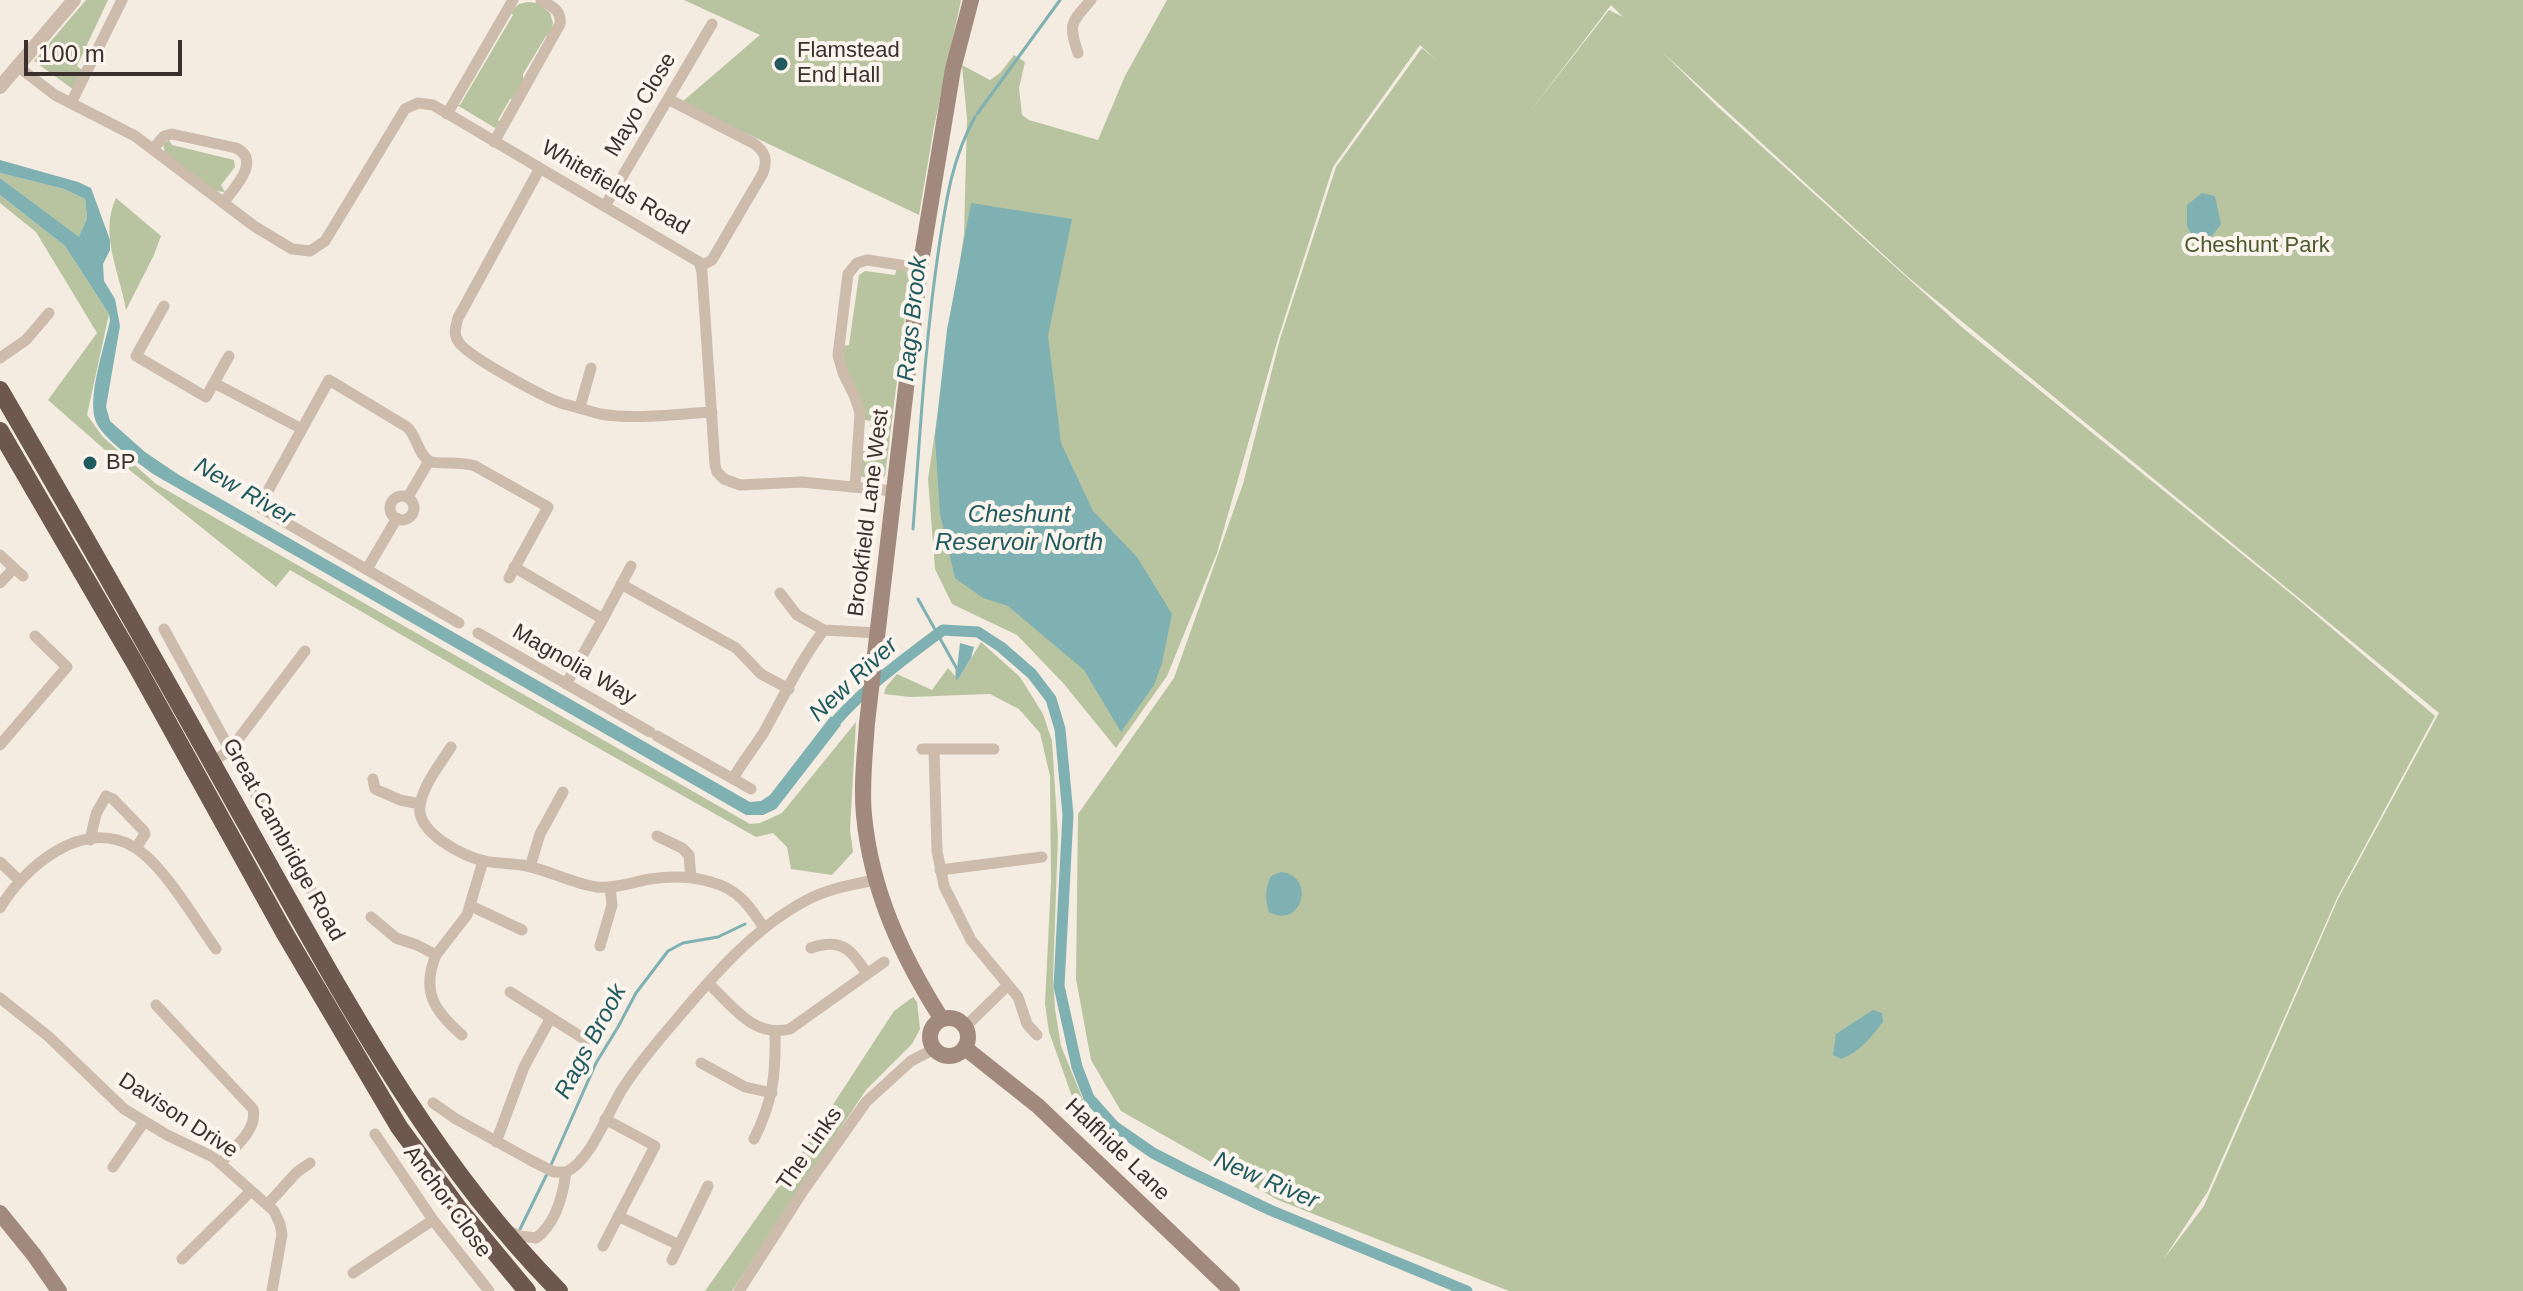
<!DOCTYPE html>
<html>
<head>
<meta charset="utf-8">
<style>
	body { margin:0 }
	#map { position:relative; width:2523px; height:1291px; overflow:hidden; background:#f4ebe1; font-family:Arial,sans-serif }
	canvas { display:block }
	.scale { position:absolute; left:24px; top:40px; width:158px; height:36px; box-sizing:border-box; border:4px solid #3b302b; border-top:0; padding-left:10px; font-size:24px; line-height:28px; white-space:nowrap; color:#3b302b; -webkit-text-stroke:6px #fbf5ee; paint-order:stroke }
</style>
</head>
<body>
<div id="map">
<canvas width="2523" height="1291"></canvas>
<div class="scale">100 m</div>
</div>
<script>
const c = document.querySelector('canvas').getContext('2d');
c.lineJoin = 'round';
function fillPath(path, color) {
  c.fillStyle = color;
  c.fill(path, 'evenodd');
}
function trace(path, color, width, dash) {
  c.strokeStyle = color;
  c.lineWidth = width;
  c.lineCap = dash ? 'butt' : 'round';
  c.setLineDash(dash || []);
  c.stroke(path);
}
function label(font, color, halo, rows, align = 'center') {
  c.font = font + ' Arial,sans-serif';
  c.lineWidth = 8;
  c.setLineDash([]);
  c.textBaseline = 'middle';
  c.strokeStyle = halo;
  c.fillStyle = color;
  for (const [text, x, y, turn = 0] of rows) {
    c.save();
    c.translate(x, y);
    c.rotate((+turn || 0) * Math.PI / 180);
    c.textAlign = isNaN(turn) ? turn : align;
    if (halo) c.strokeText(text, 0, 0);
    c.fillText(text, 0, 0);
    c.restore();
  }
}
fillPath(new Path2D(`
	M 86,0 L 108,0 L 77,66 L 82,70 L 74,90 L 34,61 Z
	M 684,0 L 961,0 L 934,127 L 919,215 C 840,177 760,141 682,102 L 760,35 Z
	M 1167,0 L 2523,0 L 2523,1291 L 1509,1291 L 1278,1200 L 1121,1111 L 1091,1060 L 1076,979 L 1078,814 L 1174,678 L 1243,484 L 1280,339 L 1336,167 L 1422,48 L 1437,61 L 1420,45 L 1333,167 L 1277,342 L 1217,553 L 1167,676 L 1116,748 L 1064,684 L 1017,635 L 952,604 L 935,569 L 928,479 L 964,234 L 967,119 L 962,65 L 990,80 L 1000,73 L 1014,55 L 1025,62 L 1019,88 L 1022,115 L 1029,120 L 1098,140 L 1125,76 ZM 1611,5 L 1623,17 L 1609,10 L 1529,113 ZM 1660,50 L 1909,278 L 2439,713 L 2338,899 L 2204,1206 L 2163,1260 L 2208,1191 L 2337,898 L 2435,716 L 2295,597 L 1964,329 L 1719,108 Z
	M 528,2 L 538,3 L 550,13 L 553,23 L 550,37 L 546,36 L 523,74 L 523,83 L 515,98 L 510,99 L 498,120 L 501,123 L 495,128 L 457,105 L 460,105 L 513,15 L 510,12 L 519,4 Z
	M 169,140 L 172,145 L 234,160 L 235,167 L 221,185 L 225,192 L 216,191 L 165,153 L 163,144 Z
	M 0,173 L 64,189 L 85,199 L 87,218 L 79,238 L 0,178 Z
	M 0,195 L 65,246 L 109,314 L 87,415 L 103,437 L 156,484 L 750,824 L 760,823 L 782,813 L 856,722 L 850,830 L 853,852 L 832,875 L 791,869 L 787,847 L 773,833 L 756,837 L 522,705 L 290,570 L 276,587 L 112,456 L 48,400 L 97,333 L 36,232 L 0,203 Z
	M 116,198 L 161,236 L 153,257 L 126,310 C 120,273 99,234 116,198 Z
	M 897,268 L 906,271 L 910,277 L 885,476 L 871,480 L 861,476 L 861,451 L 869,451 L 871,421 L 865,420 L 848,377 L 842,346 L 849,345 L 859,275 L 865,271 L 895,275 Z
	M 981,642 L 1020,677 L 1043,714 L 1052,741 L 1058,836 L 1053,978 L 1055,1009 L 1061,1046 L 1089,1114 L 1103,1130 L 1096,1129 L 1079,1116 L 1049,1032 L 1045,1004 L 1051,882 L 1050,776 L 1040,733 L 1019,709 L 990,694 L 910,697 L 884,694 L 886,687 L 897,674 L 932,690 L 948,668 L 956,677 L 959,678 Z
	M 913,997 L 917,1002 L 920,1029 L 912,1044 L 866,1090 L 732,1291 L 705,1291 L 791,1169 L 894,1011 Z`), '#b8c4a0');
fillPath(new Path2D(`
	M 0,160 L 78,182 L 91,188 L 110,240 L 110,250 L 103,264 L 104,281 L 115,299 L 120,326 L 106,407 L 110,421 L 145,452 L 179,475 L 750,802 L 761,801 L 770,795 L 831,716 L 841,725 L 776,809 L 763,815 L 746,815 L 153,474 C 136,461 107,442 97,424 C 85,401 105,346 110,320 L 109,314 L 65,246 L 0,195 L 0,178 L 79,237 L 87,218 L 85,199 L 64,189 L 0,173 Z
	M 2202,193 L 2215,196 L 2221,224 L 2212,236 L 2193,238 L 2187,226 L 2187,205 Z
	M 971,203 L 1072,219 L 1048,336 L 1061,443 L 1093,511 L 1137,557 L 1172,614 L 1162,663 L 1154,685 L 1121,732 L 1084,670 L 1008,606 L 983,598 L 955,578 L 940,514 L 935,437 L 947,330 Z
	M 960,643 L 974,647 L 971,658 L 959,678 L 956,677 Z
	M 1281,872 C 1317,876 1302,930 1269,912 C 1265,898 1265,889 1271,876 Z
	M 1873,1010 L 1882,1013 L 1883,1022 C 1871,1037 1860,1052 1841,1059 L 1833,1055 L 1836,1034 Z`), '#7fb0b2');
trace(new Path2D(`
	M 977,114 L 1060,0
	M 913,529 C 920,435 925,340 939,247 C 946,201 952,158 975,117
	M 918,599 L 957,669 L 957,678
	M 551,1165 L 596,1063 L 618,1027 L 636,993 L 668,951 L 683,943 L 718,937 L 745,924
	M 520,1229 L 548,1172`), '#7fb0b2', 3);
trace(new Path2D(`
	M 827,732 C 855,695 905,658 943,630 L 978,632 L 1001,647 L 1032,674 L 1051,699 L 1060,729 L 1068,815 L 1059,986 L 1077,1067 L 1089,1098 L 1114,1126 L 1153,1153 L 1190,1172 L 1270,1210 L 1467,1291`), '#7fb0b2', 11);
trace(new Path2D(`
	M 1078,53 C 1068,23 1071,23 1091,0
	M 17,66 L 55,95 L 135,136 L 254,226 L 292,249 L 310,251 L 325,241 L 405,109 L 418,103 L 433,105 L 699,262 L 702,272 L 715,465 L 717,472 L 724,479 L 740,485 L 802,482 L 893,491
	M 668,99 L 753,143 C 765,151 768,159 763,173 L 712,260 L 701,266
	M 71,103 L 122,0
	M 447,114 L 513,0
	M 494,142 L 560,24 C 562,10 551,6 541,0
	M 153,149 L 164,136 L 172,134 L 236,148 C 262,161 234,188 223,203
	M 540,168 L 458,318 C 456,326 453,333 458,341 C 466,356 547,399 564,404 C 576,407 589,411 600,414 C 636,420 675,414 712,412
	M 605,206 L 712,24
	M 164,306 L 136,356 L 206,397 L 229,356
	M 0,358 L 26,340 L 49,313
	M 214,383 L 302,429
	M 580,407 L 591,368
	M 855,487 L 860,413 L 855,397 L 843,373 L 838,355 L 848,274 L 857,263 L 867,260 L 920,268
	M390 508a12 12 0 1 1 24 0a12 12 0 1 1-24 0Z
	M 408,497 L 429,461
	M 0,555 L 14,568
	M 514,567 L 603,619 L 631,566
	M 367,569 L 397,518
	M 0,583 L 14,568 L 23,576
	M 621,584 L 736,648 L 761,674 L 789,689
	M 780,593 L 797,615 L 824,630
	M 459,623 L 259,507 L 329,380 L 407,427 C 417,436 418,454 429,461 C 436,465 461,461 475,466 L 548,507 L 509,578
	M 164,629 L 230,750 L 336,933
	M 478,633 L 650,732
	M 566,684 L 603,619
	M 657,736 L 751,789
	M 0,745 L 67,667 L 35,636
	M 451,747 C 440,764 423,785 420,806 C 416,832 463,857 485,861 C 498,864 513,863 527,866 C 551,871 573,884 597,887 C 614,889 633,882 650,879 C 670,876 692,876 711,882 C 738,889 749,905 764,928
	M 922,749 L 994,749
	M 934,749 L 937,851 L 944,886 L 971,940 L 1018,997 L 1027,1024 L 1037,1035
	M 212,762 L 230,750 L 305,651
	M 373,779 L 375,789 L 400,800 L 420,804
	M 733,779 C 742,762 754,748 764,732 C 783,698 800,661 824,630 L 878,633
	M 657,836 L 682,848 L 689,855 L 691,878
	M 90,840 L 96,814 L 106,796 L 113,799 L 144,831 L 145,834 L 136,848
	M 0,862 L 20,881
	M 530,867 L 540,834 L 563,792
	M 940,870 L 1042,857
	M 471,906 L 522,930
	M 0,908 C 25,866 83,817 134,847 C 164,865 195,920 216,949
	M 371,917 L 396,938 L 417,945 L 436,955 L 467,915 L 483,861
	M 600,946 L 612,905 L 610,887
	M 811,948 C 841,937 852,950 867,974
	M 436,955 C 421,991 434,1011 462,1035
	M 708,983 C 733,1006 753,1038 790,1029 L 884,962
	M 510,992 L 586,1040
	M 0,998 L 48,1036 L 124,1109 L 167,1135 L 213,1157 L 274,1211 L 280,1224 L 282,1234 L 272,1291
	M 156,1005 L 253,1109 C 258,1131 233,1147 221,1163
	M 966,1026 L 1007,986
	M 701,1063 L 745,1087 L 772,1093
	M 433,1103 L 456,1119 L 532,1161 L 554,1172 L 566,1172
	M 375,1134 L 433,1220 L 489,1291
	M 754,1139 C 773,1101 776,1074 775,1033
	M 496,1142 L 524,1067 L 550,1019
	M 113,1167 L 144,1122
	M 566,1172 C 591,1161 608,1111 623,1088 C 639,1063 657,1042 676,1020 C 713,976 753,929 805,901 C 827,889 850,885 875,880
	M 267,1205 L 297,1172 L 310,1163
	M 618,1216 L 679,1245
	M 509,1231 L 520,1236 L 536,1238 C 556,1224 563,1195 566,1172
	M 603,1246 L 655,1146 L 605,1119
	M 182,1259 L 251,1191
	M 672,1260 L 708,1186
	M 353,1273 L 433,1220
	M 739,1291 L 803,1191 L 866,1102 L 911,1061 L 934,1049`), '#cdbbac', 11);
trace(new Path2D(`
	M 0,87 L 74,0`), '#cdbbac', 14);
trace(new Path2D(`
	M930 1037a19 19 0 1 1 38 0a19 19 0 1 1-38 0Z
	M 941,1018 C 901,955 871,890 864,815 C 861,785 865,754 867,723 L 920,268 L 953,69 L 971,0
	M 965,1048 L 1038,1106 L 1232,1291
	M 0,1213 L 34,1255 L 59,1291`), '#a18a7d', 16);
trace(new Path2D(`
	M 0,390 C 88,541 174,694 259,847 C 346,1002 432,1163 559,1291
	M 0,431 L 136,665 L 284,932 L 399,1127 L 459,1209 L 527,1291`), '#6c584f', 18);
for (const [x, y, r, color] of [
	[781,64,8,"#1f5a5e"],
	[90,463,8,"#1f5a5e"]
]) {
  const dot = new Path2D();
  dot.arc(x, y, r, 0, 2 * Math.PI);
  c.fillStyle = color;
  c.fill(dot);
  trace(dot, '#fbf5ee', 3);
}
label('22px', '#3b302b', '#fbf5ee', [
	["Flamstead",797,51],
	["End Hall",797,76],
	["BP",106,463]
], 'left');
label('22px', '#3b302b', '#fbf5ee', [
	["Mayo Close",641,105,-59],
	["Whitefields Road",615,188,30],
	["Brookfield Lane West",869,513,-83],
	["Magnolia Way",574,665,30],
	["Great Cambridge Road",283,840,61],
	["Davison Drive",178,1116,33],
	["The Links",810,1149,-55],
	["Halfhide Lane",1117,1150,44],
	["Anchor Close",447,1202,54]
]);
label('22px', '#4a5a2e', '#fbf5ee', [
	["Cheshunt Park",2257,246]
]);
label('italic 24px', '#1f5a5e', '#fbf5ee', [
	["Rags Brook",913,319,-84],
	["New River",244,492,30],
	["Cheshunt",1019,515],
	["Reservoir North",1019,543],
	["New River",854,680,-43],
	["Rags Brook",591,1042,-62],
	["New River",1266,1181,23]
]);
</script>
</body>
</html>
